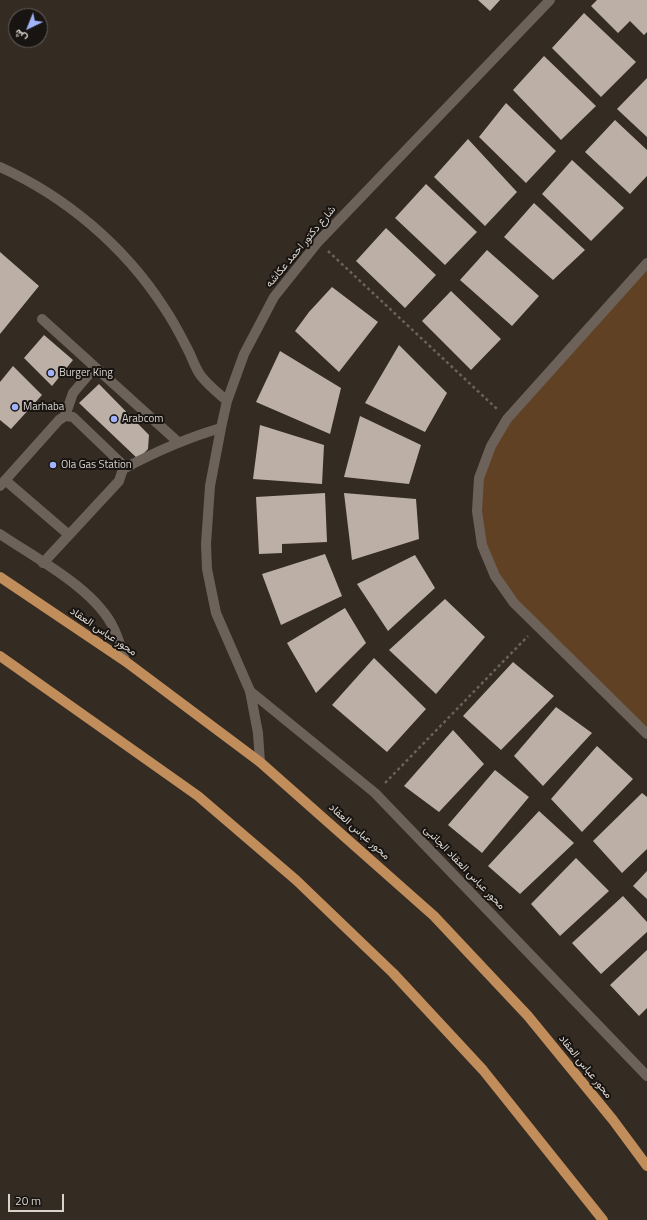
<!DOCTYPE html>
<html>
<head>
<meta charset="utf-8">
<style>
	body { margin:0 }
	#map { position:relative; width:647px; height:1220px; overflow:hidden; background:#342b23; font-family:"Titillium Web",Vazirmatn,sans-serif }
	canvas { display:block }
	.north { position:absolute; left:8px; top:8px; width:40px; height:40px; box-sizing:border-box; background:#181411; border:1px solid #65605c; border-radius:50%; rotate:223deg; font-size:11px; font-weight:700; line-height:16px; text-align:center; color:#d9d3cd }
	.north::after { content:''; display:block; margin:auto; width:14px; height:18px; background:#a1b3fd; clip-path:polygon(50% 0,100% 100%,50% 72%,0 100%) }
	.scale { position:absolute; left:8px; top:1194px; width:56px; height:18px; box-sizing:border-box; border:2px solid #d9d3cd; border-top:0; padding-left:5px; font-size:12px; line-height:14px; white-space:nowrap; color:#d9d3cd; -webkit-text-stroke:3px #181411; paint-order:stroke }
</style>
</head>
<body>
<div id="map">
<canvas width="647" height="1220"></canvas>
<div class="north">ش</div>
<div class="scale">20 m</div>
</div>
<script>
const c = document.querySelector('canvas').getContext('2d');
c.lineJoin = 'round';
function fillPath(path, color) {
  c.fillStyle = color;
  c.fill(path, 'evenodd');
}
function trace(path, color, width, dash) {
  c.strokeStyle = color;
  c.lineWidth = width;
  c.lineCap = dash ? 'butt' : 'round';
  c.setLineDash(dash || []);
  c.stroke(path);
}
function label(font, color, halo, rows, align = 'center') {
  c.font = font + ' "Titillium Web",Vazirmatn,sans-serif';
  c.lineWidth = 4;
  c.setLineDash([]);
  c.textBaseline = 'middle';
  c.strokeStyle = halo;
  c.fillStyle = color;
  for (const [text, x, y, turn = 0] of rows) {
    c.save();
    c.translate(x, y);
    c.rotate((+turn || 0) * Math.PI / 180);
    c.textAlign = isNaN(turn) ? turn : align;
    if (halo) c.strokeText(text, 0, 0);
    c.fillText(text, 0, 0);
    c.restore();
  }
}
fillPath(new Path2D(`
	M 647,263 L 647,734 L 514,603 L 482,545 L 479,478 L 507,419 Z`), '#604124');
fillPath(new Path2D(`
	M 478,0 L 500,0 L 490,11 Z
	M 597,0 L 647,0 L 647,32 L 644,35 L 630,21 L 618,33 L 591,6 Z
	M 584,13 L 636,62 L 601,97 L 552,48 Z
	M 544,56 L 596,106 L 561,140 L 513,90 Z
	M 647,78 L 647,137 L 617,109 Z
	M 506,103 L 556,151 L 526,183 L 479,137 Z
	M 615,120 L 647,150 L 647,176 L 630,194 L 585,152 Z
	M 468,139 L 517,192 L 485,226 L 434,177 Z
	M 572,160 L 624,208 L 591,241 L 542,194 Z
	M 426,184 L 477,232 L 445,265 L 395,218 Z
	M 534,203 L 585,250 L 553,280 L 504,237 Z
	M 386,228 L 436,275 L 405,308 L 356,261 Z
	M 487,250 L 539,296 L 512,326 L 460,280 Z
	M 0,252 L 39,286 L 0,334 Z
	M 332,287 L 378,322 L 339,372 L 295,331 L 309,312 Z
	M 451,291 L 501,339 L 471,370 L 422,321 Z
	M 44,335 L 73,360 L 52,386 L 24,358 Z
	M 399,345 L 447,393 L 425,432 L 365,403 Z
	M 280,351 L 341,388 L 330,434 L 256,402 Z
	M 13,366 L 42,395 L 11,429 L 0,420 L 0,382 Z
	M 99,384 L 149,435 L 148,449 L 138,459 L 79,403 Z
	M 360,416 L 421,445 L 409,484 L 344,477 Z
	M 260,425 L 324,445 L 322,484 L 253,479 Z
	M 325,493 L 327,542 L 282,544 L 282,553 L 259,554 L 256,497 Z
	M 344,493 L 416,499 L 419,539 L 352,560 Z
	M 325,554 L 342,596 L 281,625 L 262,574 Z
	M 415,555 L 435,588 L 388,631 L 357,584 Z
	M 445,599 L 485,637 L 436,694 L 389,650 Z
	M 345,608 L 366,643 L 316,693 L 287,643 Z
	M 374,658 L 426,709 L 387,752 L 332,705 Z
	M 513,662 L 554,696 L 501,750 L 463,716 Z
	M 556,707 L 592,733 L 543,786 L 514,756 Z
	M 453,730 L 484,764 L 439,812 L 404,786 Z
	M 597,746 L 633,779 L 582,832 L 551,799 Z
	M 495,770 L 529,797 L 482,853 L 448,825 Z
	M 642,793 L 647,797 L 647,849 L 622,873 L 593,841 Z
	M 539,811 L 574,843 L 520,894 L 488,866 Z
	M 576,858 L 609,891 L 560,936 L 531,904 Z
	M 647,871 L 647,899 L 633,886 Z
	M 623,896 L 647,922 L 647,932 L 601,974 L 572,943 Z
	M 647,950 L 647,1008 L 639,1016 L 610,985 Z`), '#bcb0a6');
trace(new Path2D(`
	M 328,251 L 497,409
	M 385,783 L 528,636`), '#6a625b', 2.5, [3, 3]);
trace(new Path2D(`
	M 0,167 C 65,196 124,246 163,306 C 172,319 180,334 187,348 C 192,357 195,368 201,376 C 208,385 218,393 227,401
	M 647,263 L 507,419 L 491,446 L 479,478 L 477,511 L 482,545 L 495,576 L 514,603 L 647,734
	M 42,319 L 178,442
	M 65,416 L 73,393 L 95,367
	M 123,469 C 155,452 186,438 221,428
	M 5,480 L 69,535
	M 0,486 L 59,420 L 65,416 L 73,417 L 121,463 L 123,469 L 119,481 L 43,563
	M 0,534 C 35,558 96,589 114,629 C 119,639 122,650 125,661
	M 250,691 L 375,793 L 647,1076
	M 260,762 L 258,733 L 250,691 L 216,613 L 207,569 L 206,544 L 210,486 L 221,428 L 227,401 L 244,354 L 274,297 L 318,242 L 550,0`), '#6d6259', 10);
trace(new Path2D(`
	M 0,577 L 125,661 L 260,762 L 434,916 L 528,1016 L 613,1120 L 647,1166
	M 0,656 L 198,796 L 296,880 L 393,973 L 483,1070 L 603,1220`), '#c08d5b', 10);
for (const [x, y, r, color] of [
	[51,373,4,"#a1b3fd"],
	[15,407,4,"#a1b3fd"],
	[114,419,4,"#a1b3fd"],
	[53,465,4,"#a1b3fd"]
]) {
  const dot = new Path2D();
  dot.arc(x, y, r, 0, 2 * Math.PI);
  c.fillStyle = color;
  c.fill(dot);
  trace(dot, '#181411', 1.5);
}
label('11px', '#d9d3cd', '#181411', [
	["شارع دكتور احمد عكاشه",301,247,-50],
	["محور عباس العقاد",103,632,34],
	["محور عباس العقاد",359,832,42],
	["محور عباس العقاد الجانبى",464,868,46],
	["محور عباس العقاد",585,1067,51]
]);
label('11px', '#d9d3cd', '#181411', [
	["Burger King",59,373],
	["Marhaba",23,407],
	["Arabcom",122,419],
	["Ola Gas Station",61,465]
], 'left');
</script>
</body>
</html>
